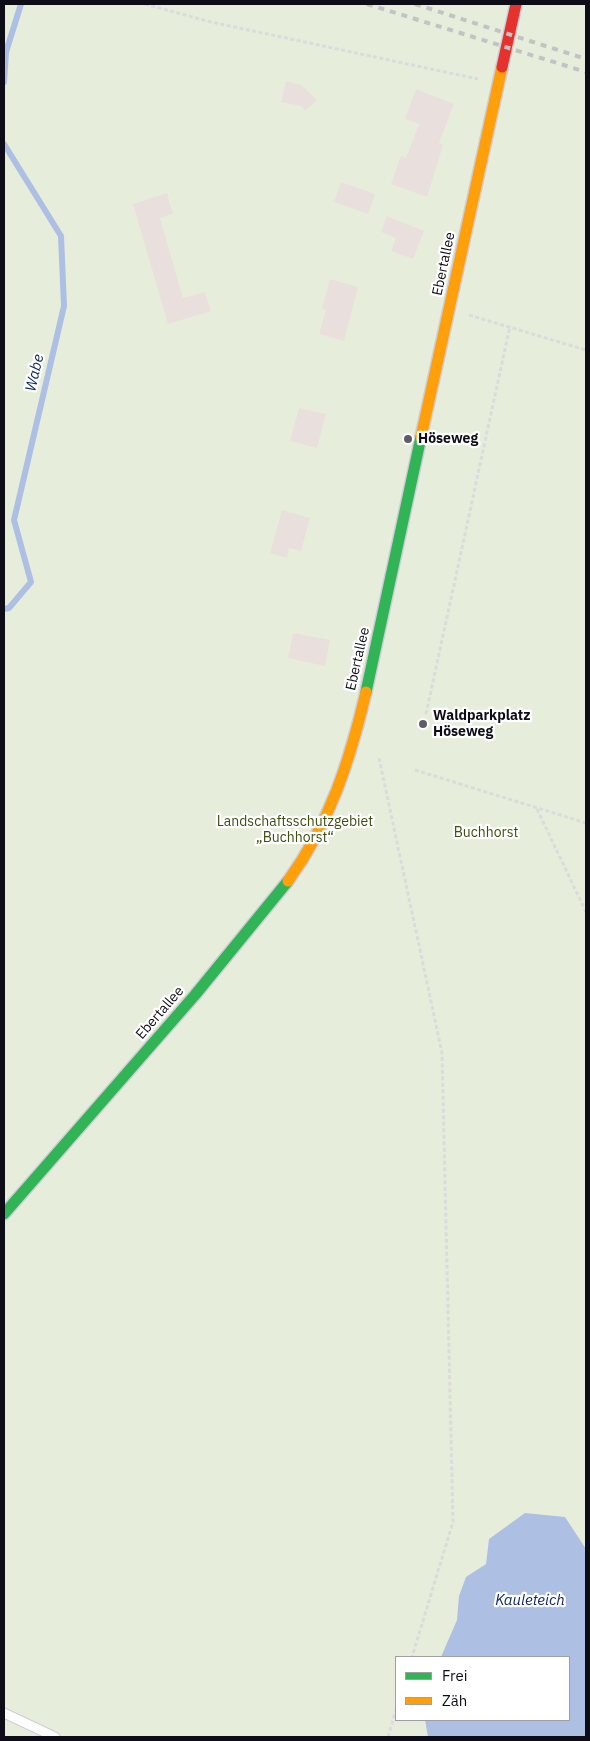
<!DOCTYPE html>
<html>
<head>
<meta charset="utf-8">
<style>
	body { margin:0 }
	#map { position:relative; width:590px; height:1741px; overflow:hidden; background:#f3f2fa; font-family:"IBM Plex Sans",sans-serif }
	canvas { display:block }
	.frame { position:absolute; inset:0; border:5px solid #0e0c17; pointer-events:none }
	.legend { position:absolute; left:395px; top:1656px; width:175px; height:65px; box-sizing:border-box; background:#fff; border:1px solid #9f9ea2; margin:0; padding:6px 9px; list-style:none; font-size:15px; color:#0e0c17 }
	.legend li { display:flex; align-items:center; gap:10px; height:25px }
	.legend b { width:25px; border:1px solid #9f9ea2 }
</style>
</head>
<body>
<div id="map">
<canvas width="590" height="1741"></canvas>
<div class="frame"></div>
<ul class="legend">
<li><b style="height:6px;background:#30b455"></b>Frei</li>
<li><b style="height:6px;background:#ff9f0a"></b>Zäh</li>
</ul>
</div>
<script>
const c = document.querySelector('canvas').getContext('2d');
c.lineJoin = 'round';
function fillPath(path, color) {
  c.fillStyle = color;
  c.fill(path, 'evenodd');
}
function trace(path, color, width, dash) {
  c.strokeStyle = color;
  c.lineWidth = width;
  c.lineCap = dash ? 'butt' : 'round';
  c.setLineDash(dash || []);
  c.stroke(path);
}
function label(font, color, halo, rows, align = 'center') {
  c.font = font + ' "IBM Plex Sans",sans-serif';
  c.lineWidth = 4.5;
  c.setLineDash([]);
  c.textBaseline = 'middle';
  c.strokeStyle = halo;
  c.fillStyle = color;
  for (const [text, x, y, turn = 0] of rows) {
    c.save();
    c.translate(x, y);
    c.rotate((+turn || 0) * Math.PI / 180);
    c.textAlign = isNaN(turn) ? turn : align;
    if (halo) c.strokeText(text, 0, 0);
    c.fillText(text, 0, 0);
    c.restore();
  }
}
fillPath(new Path2D(`
	M 4,4 L 586,4 L 586,1737 L 4,1737 ZM 396,1657 L 569,1657 L 569,1720 L 396,1720 Z`), '#e6eedb');
fillPath(new Path2D(`
	M 525,1513 L 565,1517 L 586,1549 L 586,1737 L 428,1737 L 425,1720 L 569,1720 L 569,1657 L 441,1657 L 457,1620 L 459,1596 L 466,1577 L 486,1564 L 489,1539 Z`), '#aebfe4');
trace(new Path2D(`
	M 4,82 L 6,52 L 21,4
	M 4,144 L 61,236 L 64,306 L 14,520 L 31,582 L 9,608 L 4,609`), '#aebfe4', 6);
fillPath(new Path2D(`
	M 286,81 L 301,85 L 317,100 L 305,111 L 301,106 L 281,102 Z
	M 416,89 L 454,104 L 439,143 L 443,145 L 427,197 L 391,184 L 401,156 L 406,158 L 419,124 L 405,119 Z
	M 341,182 L 375,194 L 368,214 L 334,202 Z
	M 167,193 L 173,214 L 160,218 L 183,298 L 205,292 L 211,311 L 168,324 L 133,204 Z
	M 387,216 L 424,231 L 413,259 L 391,251 L 396,238 L 381,232 Z
	M 330,279 L 358,287 L 344,341 L 319,334 L 326,310 L 322,309 Z
	M 299,408 L 326,414 L 317,448 L 290,441 Z
	M 282,510 L 310,518 L 301,551 L 289,548 L 287,558 L 270,553 Z
	M 293,633 L 330,640 L 325,666 L 288,658 Z`), '#e9e0de');
const lane = new Path2D(`
	M 4,1713 L 55,1737`);
const fast = new Path2D(`
	M 366,692 L 421,437
	M 4,1214 L 195,995 L 288,881`);
const slow = new Path2D(`
	M 421,437 L 502,67
	M 288,881 C 330,823 350,760 366,692`);
const jam = new Path2D(`
	M 502,67 L 516,4`);
trace(lane, '#cecdd7', 11);
trace(fast, '#cecdd7', 14);
trace(slow, '#cecdd7', 14);
trace(jam, '#cecdd7', 14);
trace(new Path2D(`
	M 145,4 L 211,22 L 478,79
	M 469,315 L 586,350
	M 426,714 L 510,326
	M 379,758 L 442,1053 L 453,1522 L 412,1657
	M 415,770 L 586,823
	M 537,809 L 586,912
	M 388,1737 L 396,1710`), '#dbdbdd', 3, [4, 2.5]);
trace(lane, '#fdfdfe', 9);
trace(fast, '#30b455', 11);
trace(slow, '#ff9f0a', 11);
trace(jam, '#e5322d', 11);
trace(new Path2D(`
	M 367,4 L 586,72
	M 415,4 L 586,59`), '#c3c2c4', 4, [6, 6]);
for (const [x, y, r, color] of [
	[408,439,5,"#5e5c66"],
	[423,724,5,"#5e5c66"]
]) {
  const dot = new Path2D();
  dot.arc(x, y, r, 0, 2 * Math.PI);
  c.fillStyle = color;
  c.fill(dot);
  trace(dot, '#fff', 2);
}
label('14px', '#0e0c17', '#fff', [
	["Ebertallee",444,264,-78],
	["Ebertallee",358,659,-77],
	["Ebertallee",160,1013,-49]
]);
label('bold 14px', '#0e0c17', '#fff', [
	["Höseweg",418,439],
	["Waldparkplatz",433,716],
	["Höseweg",433,732]
], 'left');
label('14px', '#3d4e11', '#fff', [
	["Landschaftsschutzgebiet",295,822],
	["„Buchhorst“",295,838],
	["Buchhorst",486,833]
]);
label('italic 15px', '#102963', '#fff', [
	["Wabe",35,373,-77],
	["Kauleteich",530,1601]
]);
</script>
</body>
</html>
